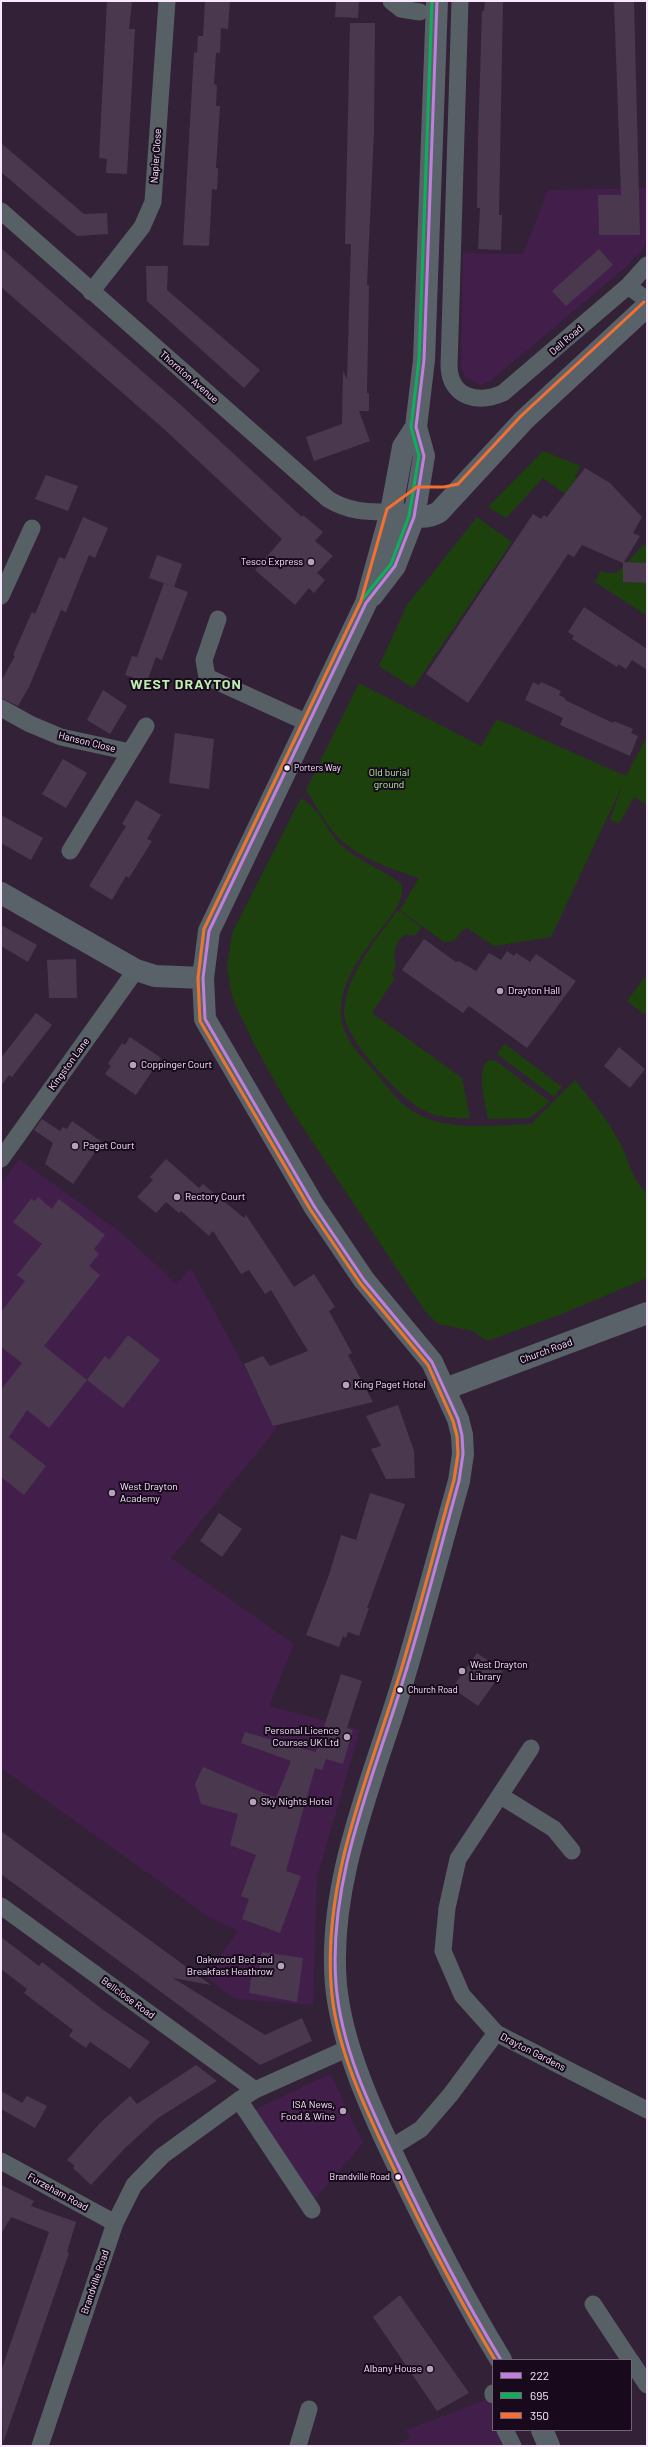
<!DOCTYPE html>
<html>
<head>
<meta charset="utf-8">
<style>
	body { margin:0 }
	#map { position:relative; width:648px; height:2447px; overflow:hidden; background:#332138; font-family:Barlow,sans-serif }
	canvas { display:block }
	.frame { position:absolute; inset:0; border:2px solid #f8e8fd; pointer-events:none }
	.legend { position:absolute; left:492px; top:2359px; width:140px; height:72px; box-sizing:border-box; background:#180a1c; border:1px solid #726376; margin:0; padding:5px 7px; list-style:none; font-size:12px; color:#f8e8fd }
	.legend li { display:flex; align-items:center; gap:8px; height:20px }
	.legend b { width:20px; border:1px solid #726376 }
</style>
</head>
<body>
<div id="map">
<canvas width="648" height="2447"></canvas>
<div class="frame"></div>
<ul class="legend">
<li><b style="height:5px;background:#c07fdc"></b>222</li>
<li><b style="height:5px;background:#0daf5c"></b>695</li>
<li><b style="height:5px;background:#f46f30"></b>350</li>
</ul>
</div>
<script>
const c = document.querySelector('canvas').getContext('2d');
c.lineJoin = 'round';
function fillPath(path, color) {
  c.fillStyle = color;
  c.fill(path, 'evenodd');
}
function trace(path, color, width, dash) {
  c.strokeStyle = color;
  c.lineWidth = width;
  c.lineCap = dash ? 'butt' : 'round';
  c.setLineDash(dash || []);
  c.stroke(path);
}
function label(font, color, halo, rows, align = 'center') {
  c.font = font + ' Barlow,sans-serif';
  c.lineWidth = 4;
  c.setLineDash([]);
  c.textBaseline = 'middle';
  c.strokeStyle = halo;
  c.fillStyle = color;
  for (const [text, x, y, turn = 0] of rows) {
    c.save();
    c.translate(x, y);
    c.rotate((+turn || 0) * Math.PI / 180);
    c.textAlign = isNaN(turn) ? turn : align;
    if (halo) c.strokeText(text, 0, 0);
    c.fillText(text, 0, 0);
    c.restore();
  }
}
fillPath(new Path2D(`
	M 647,188 L 647,240 L 643,249 L 625,268 L 489,382 L 480,385 L 465,377 L 461,367 L 463,253 L 523,254 L 548,190 Z
	M 19,1159 L 123,1234 L 176,1284 L 191,1268 L 277,1428 L 171,1558 L 294,1644 L 269,1706 L 360,1730 L 317,1878 L 313,2005 L 235,1999 L 206,1977 L 238,1931 L 209,1917 L 1,1768 L 1,1184 Z
	M 328,2075 L 332,2077 L 363,2143 L 315,2199 L 254,2110 Z
	M 493,2397 L 493,2430 L 515,2430 L 523,2446 L 394,2446 L 410,2438 L 406,2430 Z`), '#421e4b');
fillPath(new Path2D(`
	M 543,451 L 581,466 L 574,477 L 577,478 L 565,494 L 543,478 L 506,518 L 488,507 Z
	M 477,517 L 512,542 L 413,688 L 379,666 L 407,605 Z
	M 643,545 L 647,545 L 647,563 L 628,562 Z
	M 623,567 L 623,582 L 647,583 L 646,615 L 595,582 L 601,571 C 610,574 616,575 623,567 Z
	M 359,683 L 481,746 L 497,719 L 626,776 L 647,736 L 647,805 L 634,797 L 619,824 L 610,819 L 623,784 L 551,937 L 494,946 L 467,928 L 463,930 L 454,941 L 444,942 L 400,910 L 419,878 C 390,868 359,859 337,836 C 325,823 316,805 306,790 Z
	M 301,798 C 323,812 324,828 340,844 C 358,862 384,869 402,885 C 404,899 395,910 388,920 C 365,950 327,994 346,1034 C 353,1049 366,1062 377,1074 C 385,1084 393,1095 403,1104 C 438,1134 489,1125 531,1124 L 575,1080 C 592,1101 609,1121 621,1145 C 630,1162 632,1181 647,1193 L 647,1278 L 562,1314 L 487,1341 L 473,1331 L 438,1324 L 425,1311 L 288,1105 L 254,1044 L 232,997 L 227,968 L 232,933 Z
	M 398,910 L 421,927 L 415,936 C 396,929 392,954 396,967 L 391,975 L 395,978 L 372,1013 L 462,1078 L 470,1118 C 454,1118 438,1118 423,1110 C 401,1099 345,1039 344,1014 C 344,978 377,938 398,910 Z
	M 647,974 L 647,1016 L 627,1001 Z
	M 505,1044 L 562,1087 L 554,1097 L 497,1054 Z
	M 489,1060 L 496,1061 L 550,1102 L 530,1118 L 488,1119 C 486,1105 475,1068 489,1060 Z`), '#1d410d');
fillPath(new Path2D(`
	M 107,1 L 132,1 L 129,29 L 135,29 L 127,174 L 106,173 L 107,159 L 99,158 Z
	M 205,1 L 230,1 L 228,29 L 221,28 L 220,53 L 216,53 L 214,84 L 217,85 L 216,106 L 220,106 L 216,168 L 218,168 L 217,190 L 212,189 L 209,246 L 183,245 L 194,52 L 197,53 L 198,36 L 203,36 Z
	M 336,1 L 359,1 L 358,18 L 335,17 Z
	M 485,1 L 503,1 L 499,215 L 502,215 L 501,250 L 478,249 L 480,208 L 477,208 L 478,140 L 482,11 L 484,11 Z
	M 614,1 L 634,1 L 640,235 L 599,235 L 598,195 L 621,195 Z
	M 350,23 L 375,23 L 374,131 L 367,285 L 369,285 L 367,393 L 369,393 L 369,411 L 359,411 L 370,441 L 314,461 L 306,437 L 342,424 L 343,371 L 347,379 L 351,244 L 345,244 Z
	M 1,143 L 84,214 L 107,213 L 108,234 L 77,236 L 44,209 L 1,172 Z
	M 1,248 L 183,407 L 302,517 L 303,515 L 323,532 L 315,541 L 333,556 L 317,573 L 325,580 L 314,593 L 309,588 L 295,605 L 255,570 L 282,539 L 164,429 L 1,287 Z
	M 599,249 L 613,265 L 566,306 L 552,291 Z
	M 146,266 L 168,266 L 167,290 L 260,370 L 244,388 L 147,301 Z
	M 585,468 L 610,483 L 642,517 L 633,533 L 640,536 L 624,562 L 647,563 L 647,583 L 623,582 L 623,563 L 582,545 L 574,557 L 568,554 L 468,703 L 426,674 L 533,514 L 541,519 L 544,515 L 547,517 Z
	M 46,475 L 78,486 L 68,511 L 35,499 Z
	M 83,517 L 108,528 L 95,558 L 89,555 L 66,612 L 61,610 L 29,687 L 18,706 L 1,698 L 1,681 L 15,656 L 13,655 L 32,612 L 35,614 L 59,557 L 65,559 Z
	M 157,555 L 182,564 L 174,587 L 149,578 Z
	M 164,583 L 188,592 L 162,660 L 156,657 L 147,682 L 125,675 L 132,656 L 137,657 Z
	M 584,607 L 647,649 L 647,670 L 632,660 L 626,669 L 618,664 L 617,667 L 572,639 L 574,636 L 568,632 Z
	M 533,682 L 539,685 L 541,682 L 561,691 L 559,695 L 565,698 L 565,700 L 613,723 L 614,721 L 633,729 L 631,733 L 638,736 L 630,756 L 560,725 L 563,718 L 525,700 Z
	M 103,690 L 127,706 L 110,734 L 87,720 Z
	M 175,733 L 214,739 L 209,789 L 169,783 Z
	M 63,759 L 87,773 L 66,808 L 42,794 Z
	M 136,800 L 161,815 L 147,839 L 152,841 L 129,878 L 126,876 L 112,900 L 89,886 L 126,826 L 122,824 Z
	M 1,815 L 43,838 L 31,860 L 1,843 Z
	M 1,925 L 37,945 L 28,962 L 1,946 Z
	M 424,939 L 456,962 L 459,961 L 476,971 L 489,953 L 501,960 L 507,951 L 514,956 L 516,953 L 530,962 L 536,954 L 576,981 L 527,1048 L 469,1006 L 463,1013 L 402,970 Z
	M 76,959 L 77,998 L 49,998 L 47,960 Z
	M 36,1013 L 52,1025 L 12,1077 L 9,1075 L 1,1086 L 1,1058 Z
	M 130,1037 L 161,1058 L 136,1095 L 105,1074 L 111,1066 L 108,1064 L 111,1059 L 122,1043 L 125,1045 Z
	M 619,1047 L 645,1069 L 630,1088 L 604,1066 Z
	M 42,1119 L 60,1131 L 63,1127 L 67,1129 L 72,1121 L 102,1142 L 73,1184 L 45,1164 L 53,1143 L 34,1130 Z
	M 166,1159 L 199,1188 L 203,1184 L 244,1218 L 246,1215 L 294,1287 L 314,1274 L 335,1307 L 329,1311 L 352,1353 L 348,1355 L 373,1402 L 273,1426 L 244,1364 L 263,1356 L 270,1366 L 308,1351 L 271,1290 L 265,1294 L 249,1270 L 241,1274 L 213,1231 L 209,1236 L 181,1211 L 179,1213 L 166,1202 L 156,1213 L 137,1197 L 153,1180 L 150,1177 Z
	M 38,1197 L 52,1209 L 59,1199 L 105,1235 L 94,1249 L 99,1254 L 89,1266 L 100,1275 L 44,1346 L 87,1380 L 49,1428 L 27,1410 L 9,1437 L 46,1466 L 24,1495 L 1,1477 L 1,1390 L 22,1363 L 1,1347 L 1,1312 L 25,1281 L 17,1275 L 42,1244 L 13,1222 L 31,1199 L 35,1201 Z
	M 128,1335 L 160,1360 L 123,1408 L 87,1380 L 105,1356 L 109,1360 Z
	M 398,1405 L 414,1451 L 415,1478 L 386,1479 L 371,1449 L 381,1446 L 366,1416 Z
	M 370,1493 L 405,1504 L 367,1608 L 369,1608 L 359,1636 L 348,1632 L 346,1638 L 343,1636 L 339,1647 L 306,1635 L 329,1575 L 341,1535 L 356,1540 Z
	M 219,1513 L 242,1529 L 222,1557 L 200,1541 Z
	M 477,1653 L 503,1671 L 478,1706 L 452,1688 Z
	M 341,1674 L 362,1681 L 347,1728 L 353,1730 L 343,1764 L 326,1759 L 322,1770 L 315,1768 L 286,1871 L 301,1876 L 280,1933 L 242,1919 L 249,1899 L 241,1896 L 256,1855 L 230,1845 L 238,1814 L 201,1804 L 195,1784 L 203,1767 L 276,1798 L 291,1761 L 241,1743 L 245,1732 L 316,1752 Z
	M 1,1831 L 211,1985 L 173,1978 L 265,2035 L 302,2018 L 312,2041 L 260,2065 L 1,1874 Z
	M 1,1937 L 39,1966 L 42,1962 L 102,2009 L 150,2042 L 130,2069 L 90,2042 L 86,2048 L 69,2036 L 73,2030 L 24,1993 L 27,1989 L 1,1969 Z
	M 262,1952 L 303,1958 L 297,2002 L 249,1993 L 252,1973 L 258,1974 Z
	M 196,2065 L 217,2081 L 158,2118 L 125,2148 L 91,2185 L 73,2168 L 75,2166 L 67,2160 L 101,2122 L 130,2096 L 137,2104 Z
	M 1,2091 L 22,2103 L 27,2096 L 47,2106 L 35,2128 L 1,2109 Z
	M 1,2185 L 34,2201 L 31,2206 L 76,2222 L 67,2252 L 69,2253 L 3,2443 L 1,2371 L 49,2232 L 11,2217 L 1,2234 Z
	M 400,2295 L 469,2393 L 437,2411 L 373,2317 Z`), '#4a394e');
trace(new Path2D(`
	M 391,1 L 401,9 L 420,12
	M 460,1 L 449,366 C 450,398 478,404 503,393 L 628,286 L 647,265
	M 1,211 L 328,499 C 349,512 367,512 391,512
	M 628,286 L 647,300
	M 91,292 L 142,227 L 153,202 L 167,1
	M 1,596 L 32,528
	M 218,619 L 204,660 L 207,677 L 308,723
	M 1,708 L 30,724 L 61,737 L 130,752
	M 70,851 L 146,726
	M 1,1159 L 136,970
	M 531,1748 L 458,1859 L 447,1908 L 443,1951 L 462,1995 L 496,2033 L 647,2110
	M 501,1796 L 554,1829 L 572,1851
	M 1,1906 L 255,2090
	M 239,2100 L 312,2210
	M 389,2149 L 421,2129 L 451,2094 L 496,2033
	M 1,2161 L 115,2223
	M 593,2304 L 630,2360
	M 631,2361 L 647,2385
	M 493,2393 L 493,2395
	M 505,2430 L 513,2446
	M 40,2446 L 115,2223 L 134,2185 L 162,2156 L 239,2100 L 255,2090 L 351,2047
	M 298,2446 L 309,2409`), '#576165', 17);
trace(new Path2D(`
	M 437,1 L 424,360 L 416,427 L 403,447 L 391,512 L 366,603 L 209,931 L 203,978 L 205,1019 L 314,1206 L 364,1280 L 432,1362 L 458,1419 L 462,1435 L 463,1454 L 459,1481 C 440,1549 422,1617 402,1684 C 373,1780 327,1883 336,1985 C 342,2047 373,2114 400,2170 C 431,2235 464,2299 501,2360
	M 391,512 C 407,515 424,521 439,512 L 524,420 L 647,306
	M 372,596 L 395,566 L 414,517 L 424,456 L 416,427
	M 1,893 L 136,970 L 155,976 L 203,978
	M 445,1389 L 647,1313
	M 542,2430 L 549,2446`), '#5a6269', 22);
trace(new Path2D(`
	M 437,1 L 424,360 L 416,427 L 424,456 L 414,517 L 395,566 L 366,603 L 209,931 L 203,978 L 205,1019 L 314,1206 L 364,1280 L 432,1362 L 458,1419 L 462,1435 L 463,1454 L 459,1481 C 440,1549 423,1617 402,1684 C 372,1782 328,1880 336,1984 C 341,2048 371,2109 398,2165 C 429,2232 463,2297 501,2360`), '#c07fdc', 3);
trace(new Path2D(`
	M 432,1 L 419,360 L 411,427 L 419,456 L 409,516 L 391,564 L 361,601 L 204,929 L 198,978 L 200,1021 L 310,1209 L 360,1283 L 428,1365 L 453,1421 L 457,1436 L 458,1454 L 454,1480 C 435,1548 418,1616 397,1683 C 367,1781 324,1879 331,1984 C 335,2049 367,2112 394,2169 C 425,2234 458,2298 495,2360`), '#0daf5c', 3);
trace(new Path2D(`
	M 495,2360 C 458,2298 425,2234 394,2169 C 367,2112 335,2049 331,1984 C 324,1879 367,1781 397,1683 C 418,1616 435,1548 454,1480 L 458,1454 L 457,1436 L 453,1421 L 428,1365 L 360,1283 L 310,1209 L 200,1021 L 198,978 L 204,929 L 361,601 L 387,509 L 417,487 L 444,487 L 458,484 L 521,416 L 644,302`), '#f46f30', 3);
for (const [x, y, r, color] of [
	[311,562,4,"#b3a2b8"],
	[287,768,3.5,"#f8e8fd"],
	[500,991,4,"#b3a2b8"],
	[133,1065,4,"#b3a2b8"],
	[75,1146,4,"#b3a2b8"],
	[177,1197,4,"#b3a2b8"],
	[346,1385,4,"#b3a2b8"],
	[112,1493,4,"#b3a2b8"],
	[462,1671,4,"#b3a2b8"],
	[400,1690,3.5,"#f8e8fd"],
	[347,1737,4,"#b3a2b8"],
	[253,1802,4,"#b3a2b8"],
	[281,1966,4,"#b3a2b8"],
	[343,2111,4,"#b3a2b8"],
	[398,2177,3.5,"#f8e8fd"],
	[430,2369,4,"#b3a2b8"]
]) {
  const dot = new Path2D();
  dot.arc(x, y, r, 0, 2 * Math.PI);
  c.fillStyle = color;
  c.fill(dot);
  trace(dot, '#180a1c', 1.5);
}
label('9px', '#f8e8fd', '#180a1c', [
	["Porters Way",294,768],
	["Church Road",408,1690],
	["Brandville Road",390,2177,"right"]
], 'left');
label('10px', '#f8e8fd', '#180a1c', [
	["Napier Close",156,156,-86],
	["Dell Road",566,340,-41],
	["Thornton Avenue",189,377,41],
	["Hanson Close",87,742,14],
	["Kingston Lane",69,1064,-54],
	["Church Road",546,1351,-20],
	["Bellclose Road",128,1998,36],
	["Drayton Gardens",533,2052,27],
	["Furzeham Road",58,2192,29],
	["Brandville Road",95,2282,-71]
]);
label('10px', '#f8e8fd', '#180a1c', [
	["Tesco Express",303,562,"right"],
	["Drayton Hall",508,991],
	["Coppinger Court",141,1065],
	["Paget Court",83,1146],
	["Rectory Court",185,1197],
	["King Paget Hotel",354,1385],
	["West Drayton",120,1487],
	["Academy",120,1499],
	["West Drayton",470,1665],
	["Library",470,1677],
	["Personal Licence",339,1731,"right"],
	["Courses UK Ltd",339,1743,"right"],
	["Sky Nights Hotel",261,1802],
	["Oakwood Bed and",273,1960,"right"],
	["Breakfast Heathrow",273,1972,"right"],
	["ISA News,",335,2105,"right"],
	["Food & Wine",335,2117,"right"],
	["Albany House",422,2369,"right"]
], 'left');
label('10px', '#acef98', '#180a1c', [
	["Old burial",389,773],
	["ground",389,785]
]);
c.letterSpacing = '1px';
label('bold 14px', '#bceeae', '#180a1c', [
	["WEST DRAYTON",186,684]
]);
c.letterSpacing = '0px';
</script>
</body>
</html>
